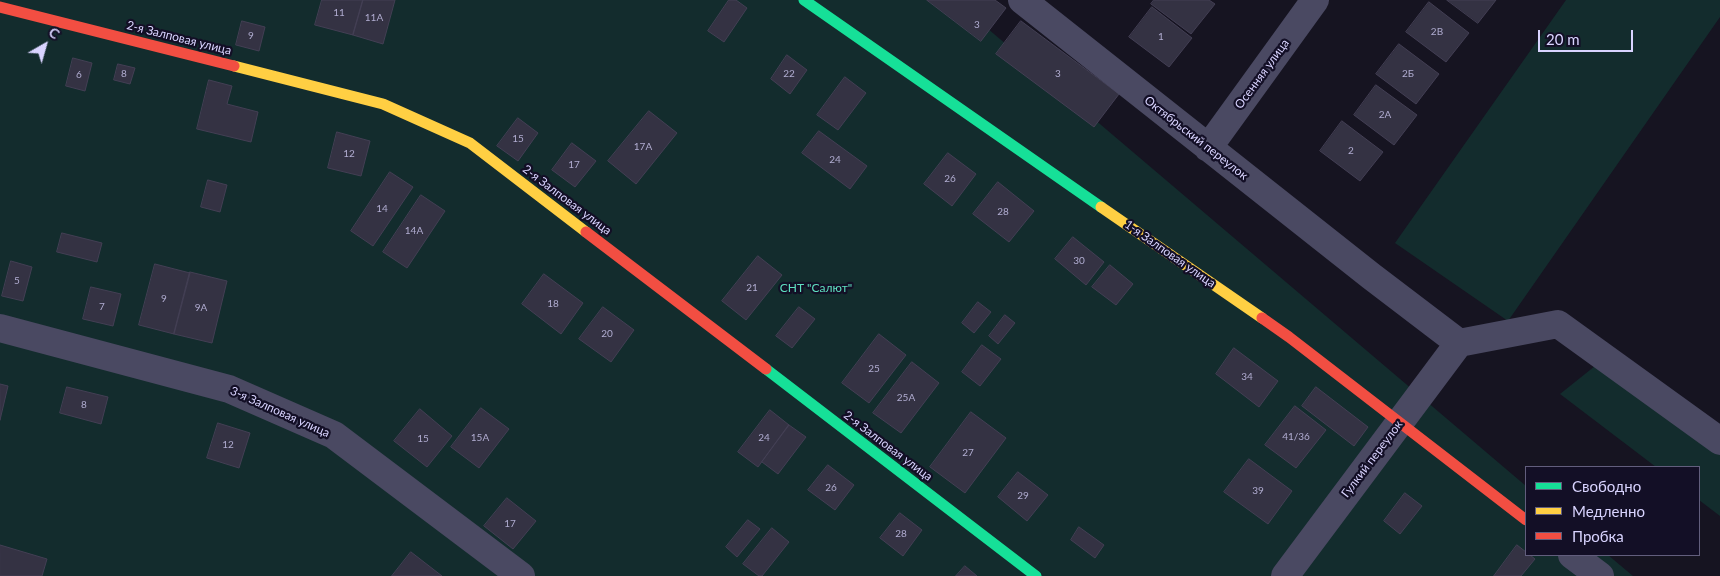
<!DOCTYPE html>
<html>
<head>
<meta charset="utf-8">
<style>
	body { margin:0 }
	#map { position:relative; width:1720px; height:576px; overflow:hidden; background:#161421; font-family:Lato,sans-serif }
	canvas { display:block }
	.legend { position:absolute; left:1525px; top:466px; width:175px; height:90px; box-sizing:border-box; background:#130f26; border:1px solid #625e7d; margin:0; padding:6px 9px; list-style:none; font-size:15px; color:#d9d4ff }
	.legend li { display:flex; align-items:center; gap:10px; height:25px }
	.legend b { width:25px; border:1px solid #625e7d }
	.north { position:absolute; left:20px; top:20px; width:50px; height:50px; -webkit-text-stroke:4px #130f26; paint-order:stroke; rotate:38deg; font-size:14px; font-weight:700; line-height:20px; text-align:center; color:#d9d4ff }
	.north::after { content:''; display:block; margin:auto; width:18px; height:22px; background:#d9d4ff; clip-path:polygon(50% 0,100% 100%,50% 72%,0 100%) }
	.scale { position:absolute; left:1538px; top:30px; width:95px; height:22px; box-sizing:border-box; border:2px solid #d9d4ff; border-top:0; padding-left:6px; font-size:15px; line-height:18px; white-space:nowrap; color:#d9d4ff; -webkit-text-stroke:4px #130f26; paint-order:stroke }
</style>
</head>
<body>
<div id="map">
<canvas width="1720" height="576"></canvas>
<ul class="legend">
<li><b style="height:6px;background:#16e098"></b>Свободно</li>
<li><b style="height:6px;background:#ffcf43"></b>Медленно</li>
<li><b style="height:6px;background:#f24e42"></b>Пробка</li>
</ul>
<div class="north">С</div>
<div class="scale">20 m</div>
</div>
<script>
const c = document.querySelector('canvas').getContext('2d');
c.lineJoin = 'round';
function fillPath(path, color) {
  c.fillStyle = color;
  c.fill(path, 'evenodd');
}
function trace(path, color, width, dash) {
  c.strokeStyle = color;
  c.lineWidth = width;
  c.lineCap = dash ? 'butt' : 'round';
  c.setLineDash(dash || []);
  c.stroke(path);
}
function label(font, color, halo, rows, align = 'center') {
  c.font = font + ' Lato,sans-serif';
  c.lineWidth = 4.5;
  c.setLineDash([]);
  c.textBaseline = 'middle';
  c.strokeStyle = halo;
  c.fillStyle = color;
  for (const [text, x, y, turn = 0] of rows) {
    c.save();
    c.translate(x, y);
    c.rotate((+turn || 0) * Math.PI / 180);
    c.textAlign = isNaN(turn) ? turn : align;
    if (halo) c.strokeText(text, 0, 0);
    c.fillText(text, 0, 0);
    c.restore();
  }
}
fillPath(new Path2D(`
	M 0,0 L 954,0 L 1526,486 L 1526,555 L 1608,555 L 1633,576 L 0,576 Z
	M 1566,0 L 1720,0 L 1720,17 L 1508,321 L 1395,243 Z
	M 1600,362 L 1720,452 L 1720,516 L 1699,500 L 1699,467 L 1656,467 L 1560,394 Z`), '#132c2d');
const building = new Path2D(`
	M 322,0 L 363,0 L 353,35 L 315,25 Z
	M 363,0 L 395,0 L 383,44 L 353,35 Z
	M 729,0 L 736,0 L 747,8 L 724,42 L 708,31 Z
	M 927,0 L 995,0 L 1006,8 L 981,41 Z
	M 1154,0 L 1209,0 L 1215,4 L 1191,34 L 1151,4 Z
	M 1447,0 L 1496,0 L 1478,23 Z
	M 1429,2 L 1469,33 L 1446,62 L 1406,32 Z
	M 1152,7 L 1192,38 L 1169,67 L 1129,37 Z
	M 242,21 L 265,27 L 259,51 L 236,45 Z
	M 1021,21 L 1119,94 L 1094,127 L 996,54 Z
	M 1399,44 L 1439,74 L 1416,104 L 1376,74 Z
	M 787,55 L 807,70 L 790,94 L 771,79 Z
	M 73,58 L 92,63 L 85,91 L 66,86 Z
	M 118,64 L 135,68 L 130,84 L 114,80 Z
	M 845,77 L 866,93 L 838,130 L 817,115 Z
	M 209,80 L 232,86 L 227,104 L 258,112 L 251,142 L 197,129 Z
	M 1376,85 L 1417,115 L 1394,145 L 1354,115 Z
	M 649,111 L 677,133 L 636,184 L 608,161 Z
	M 518,118 L 538,133 L 518,161 L 497,146 Z
	M 1342,121 L 1383,152 L 1360,181 L 1320,151 Z
	M 819,131 L 867,166 L 850,189 L 802,153 Z
	M 337,132 L 370,141 L 361,176 L 328,168 Z
	M 572,143 L 596,161 L 575,187 L 552,170 Z
	M 948,153 L 976,174 L 952,206 L 924,184 Z
	M 390,172 L 413,187 L 373,246 L 351,231 Z
	M 208,180 L 227,185 L 220,212 L 201,207 Z
	M 998,182 L 1034,211 L 1009,242 L 973,214 Z
	M 421,195 L 445,211 L 407,268 L 383,252 Z
	M 62,233 L 102,243 L 97,262 L 57,252 Z
	M 1073,237 L 1104,262 L 1086,285 L 1055,259 Z
	M 758,256 L 782,275 L 746,320 L 722,301 Z
	M 11,261 L 32,267 L 23,301 L 2,296 Z
	M 155,264 L 190,273 L 174,334 L 139,325 Z
	M 1110,265 L 1133,284 L 1116,305 L 1092,287 Z
	M 190,272 L 227,281 L 212,343 L 174,334 Z
	M 544,274 L 583,303 L 561,334 L 522,304 Z
	M 91,287 L 121,294 L 113,326 L 83,319 Z
	M 978,302 L 991,312 L 974,333 L 962,323 Z
	M 603,307 L 634,330 L 611,362 L 579,339 Z
	M 799,307 L 815,319 L 792,348 L 776,336 Z
	M 1005,315 L 1015,323 L 998,344 L 989,336 Z
	M 879,334 L 906,355 L 869,403 L 842,383 Z
	M 982,345 L 1001,359 L 980,386 L 962,372 Z
	M 1234,348 L 1278,381 L 1259,407 L 1216,374 Z
	M 912,362 L 939,383 L 901,433 L 873,413 Z
	M 0,384 L 8,386 L 0,420 Z
	M 67,387 L 108,397 L 101,424 L 60,413 Z
	M 1316,387 L 1368,427 L 1354,446 L 1302,406 Z
	M 1295,406 L 1326,430 L 1296,468 L 1265,445 Z
	M 481,408 L 509,429 L 479,468 L 451,447 Z
	M 420,409 L 452,436 L 427,467 L 394,441 Z
	M 770,410 L 789,425 L 758,467 L 738,452 Z
	M 971,412 L 1006,438 L 965,493 L 930,467 Z
	M 218,423 L 250,433 L 239,468 L 207,458 Z
	M 789,425 L 806,437 L 778,474 L 762,462 Z
	M 1249,459 L 1292,491 L 1268,524 L 1224,492 Z
	M 828,465 L 854,485 L 835,510 L 808,490 Z
	M 1018,472 L 1048,495 L 1027,521 L 998,497 Z
	M 1405,493 L 1422,506 L 1400,534 L 1384,521 Z
	M 507,498 L 536,521 L 513,549 L 484,526 Z
	M 900,513 L 922,530 L 903,556 L 880,538 Z
	M 748,520 L 760,529 L 737,557 L 726,547 Z
	M 1079,527 L 1104,545 L 1095,558 L 1071,540 Z
	M 772,528 L 789,542 L 762,576 L 759,576 L 743,564 Z
	M 0,545 L 47,559 L 42,576 L 0,576 Z
	M 1517,545 L 1526,552 L 1526,555 L 1530,555 L 1535,559 L 1521,576 L 1494,576 Z
	M 411,552 L 442,576 L 392,576 Z
	M 965,566 L 977,576 L 956,576 Z`);
fillPath(building, '#343243');
trace(building, '#433f54', 1);
trace(new Path2D(`
	M 1022,0 L 1371,276 L 1459,343 L 1558,324 L 1720,441
	M 1208,148 L 1315,0
	M 0,328 L 229,389 L 334,435 L 521,576
	M 1572,555 L 1600,576
	M 1285,576 L 1459,343`), '#4a4962', 28);
trace(new Path2D(`
	M 804,0 L 1101,207
	M 766,369 L 1036,576`), '#16e098', 11);
trace(new Path2D(`
	M 234,66 L 383,104 L 470,143 L 586,232
	M 1101,207 L 1262,318`), '#ffcf43', 11);
trace(new Path2D(`
	M 0,7 L 234,66
	M 586,232 L 766,369
	M 1262,318 L 1289,337 L 1526,520`), '#f24e42', 11);
label('10px', '#b0acd0', null, [
	["11",339,13],
	["11А",374,18],
	["3",977,25],
	["2В",1437,32],
	["9",251,36],
	["1",1161,37],
	["8",124,74],
	["22",789,74],
	["3",1058,74],
	["2Б",1408,74],
	["6",79,75],
	["2А",1385,115],
	["15",518,139],
	["17А",643,147],
	["2",1351,151],
	["12",349,154],
	["24",835,160],
	["17",574,165],
	["26",950,179],
	["14",382,209],
	["28",1003,212],
	["14А",414,231],
	["30",1079,261],
	["5",17,281],
	["21",752,288],
	["9",164,299],
	["18",553,304],
	["7",102,307],
	["9А",201,308],
	["20",607,334],
	["25",874,369],
	["34",1247,377],
	["25А",906,398],
	["8",84,405],
	["41/36",1296,437],
	["15А",480,438],
	["24",764,438],
	["15",423,439],
	["12",228,445],
	["27",968,453],
	["26",831,488],
	["39",1258,491],
	["29",1023,496],
	["17",510,524],
	["28",901,534]
]);
label('12px', '#d9d4ff', '#130f26', [
	["2-я Залповая улица",179,38,14],
	["Осенняя улица",1262,74,-54],
	["Октябрьский переулок",1196,138,38],
	["2-я Залповая улица",567,200,37],
	["1-я Залповая улица",1170,254,35],
	["3-я Залповая улица",280,412,24],
	["2-я Залповая улица",888,446,37],
	["Гулкий переулок",1372,459,-53]
]);
label('12px', '#5fe0c0', '#130f26', [
	["СНТ \"Салют\"",816,288]
]);
</script>
</body>
</html>
